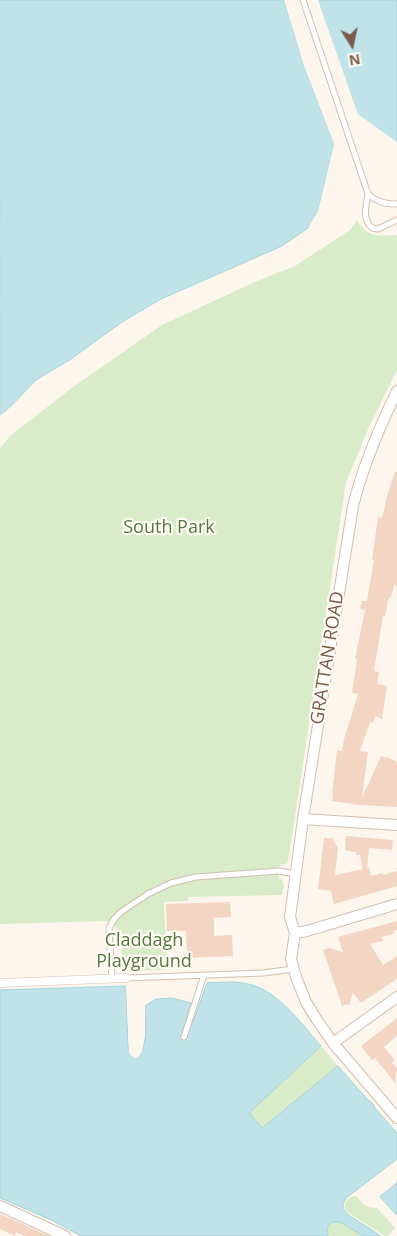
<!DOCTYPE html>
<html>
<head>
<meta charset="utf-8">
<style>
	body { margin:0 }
	#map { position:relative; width:397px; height:1236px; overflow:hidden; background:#fdf6ec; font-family:"Open Sans",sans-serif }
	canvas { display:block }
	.north { position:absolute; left:327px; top:20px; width:50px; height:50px; -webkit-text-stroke:4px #fffaf3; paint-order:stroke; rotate:170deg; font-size:14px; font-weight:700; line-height:20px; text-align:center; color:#7a5c4d }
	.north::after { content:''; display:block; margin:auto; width:18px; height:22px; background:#7a5c4d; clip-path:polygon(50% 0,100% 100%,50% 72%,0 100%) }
</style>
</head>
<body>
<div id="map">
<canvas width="397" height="1236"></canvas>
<div class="north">N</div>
</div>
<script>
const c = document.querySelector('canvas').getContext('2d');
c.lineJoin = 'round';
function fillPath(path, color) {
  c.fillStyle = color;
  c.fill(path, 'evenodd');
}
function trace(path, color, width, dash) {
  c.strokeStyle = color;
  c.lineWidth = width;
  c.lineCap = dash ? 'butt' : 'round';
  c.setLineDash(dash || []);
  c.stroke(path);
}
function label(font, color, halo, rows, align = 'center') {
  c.font = font + ' "Open Sans",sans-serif';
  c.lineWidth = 4.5;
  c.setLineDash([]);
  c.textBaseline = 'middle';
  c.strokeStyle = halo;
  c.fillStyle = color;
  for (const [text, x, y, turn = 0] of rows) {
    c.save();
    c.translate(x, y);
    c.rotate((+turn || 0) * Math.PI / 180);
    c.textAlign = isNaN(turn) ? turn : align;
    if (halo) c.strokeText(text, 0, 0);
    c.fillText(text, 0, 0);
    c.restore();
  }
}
fillPath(new Path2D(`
	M 357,220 C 368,238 378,236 397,235 L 397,370 L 369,427 L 346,482 L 288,862 L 286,864 L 280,865 L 279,879 L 282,880 L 284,885 L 282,895 L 188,897 L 188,901 L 164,902 L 167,970 L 122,971 L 121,933 L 109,921 L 0,924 L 0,448 L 10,436 L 73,387 L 162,325 L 257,281 L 295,266 L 350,230 Z
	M 321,1046 L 338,1066 L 262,1129 L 248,1114 Z
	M 353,1196 L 356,1196 L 363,1204 L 368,1207 L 377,1208 L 395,1228 L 388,1236 L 385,1236 L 347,1212 C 342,1205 346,1199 353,1196 Z
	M 336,1221 L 340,1222 L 363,1236 L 328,1236 L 327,1232 L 328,1226 Z`), '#d8ecc9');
const water = new Path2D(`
	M 0,0 L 284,0 L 304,66 L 334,144 L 318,211 L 308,228 L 282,246 L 161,299 L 122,322 L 71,359 L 36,380 L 11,406 L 0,415 Z
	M 318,0 L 397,0 L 397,142 L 358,114 Z
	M 235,982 C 242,983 251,984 258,987 C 284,998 303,1026 321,1046 L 249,1113 L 262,1128 L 338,1066 L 369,1101 L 370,1101 L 375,1106 L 374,1107 L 397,1133 L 397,1159 L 346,1198 C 342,1205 342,1208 347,1214 L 381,1236 L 363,1236 L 340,1222 L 333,1222 L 328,1226 L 327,1232 L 328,1236 L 81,1236 L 49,1219 L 0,1198 L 0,990 L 126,986 L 128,1045 L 131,1056 L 140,1055 C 148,1042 145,1021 145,1006 L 156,999 L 172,998 L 191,1003 L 186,1019 L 193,1022 L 207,983 Z
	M 397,1183 L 397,1215 L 380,1197 Z`);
fillPath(water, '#bfe3e8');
trace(water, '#a5d3da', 1);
fillPath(new Path2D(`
	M 284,0 L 287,0 L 306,66 L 336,143 L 321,212 L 313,223 L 308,228 L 318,211 L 334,144 L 304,66 Z
	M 316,0 L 318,0 L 358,114 L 397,142 L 397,145 L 356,115 Z
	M 126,986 L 128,986 L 131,1045 L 131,1051 L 134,1055 L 138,1054 L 140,1050 L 142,1035 L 143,1006 L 145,1003 L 145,1035 L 142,1051 L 140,1055 L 136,1058 L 131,1056 L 129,1052 Z`), '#fdf6ec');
fillPath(new Path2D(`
	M 395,472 L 397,472 L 397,586 L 394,585 L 391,597 L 389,597 L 385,616 L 383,616 L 374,671 L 379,672 L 377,684 L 387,686 L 382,719 L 375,716 L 373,723 L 370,722 L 360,751 L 368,752 L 362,798 L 381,756 L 387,758 L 388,757 L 397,762 L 397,807 L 359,805 L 332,801 L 333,795 L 332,795 L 337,750 L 342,751 L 344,739 L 358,694 L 352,693 L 357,659 L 355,659 L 365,610 L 360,609 L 362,601 L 367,601 L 374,560 L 372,560 L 378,517 L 382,518 L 383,514 L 388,493 Z
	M 346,836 L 393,840 L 392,850 L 369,848 L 367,868 L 369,868 L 371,876 L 383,873 L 383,875 L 397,871 L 397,886 L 334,904 L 331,891 L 318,889 L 324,838 L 332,838 L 338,848 L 335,875 L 363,869 L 360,855 L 356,855 L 356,852 L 345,850 Z
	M 230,902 L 231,917 L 214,918 L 214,936 L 232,935 L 233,956 L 187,958 L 186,931 L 167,931 L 166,904 Z
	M 397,921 L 397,930 L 393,931 L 393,934 L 382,937 L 383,941 L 370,944 L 383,965 L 397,956 L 397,979 L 361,1003 L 353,993 L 349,1005 L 346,1004 L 342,1006 L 323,950 L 329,948 L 343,952 L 338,937 Z
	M 397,1018 L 397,1036 L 384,1047 L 395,1060 L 392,1063 L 397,1068 L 395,1083 L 375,1058 L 372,1060 L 361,1046 Z
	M 0,1214 L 49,1236 L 25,1236 L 16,1232 L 15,1236 L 0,1229 Z`), '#f3d5c3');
const service = new Path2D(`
	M 303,0 L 368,194 C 366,206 362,219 372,228 L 378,229 L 397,220
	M 368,194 C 377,202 385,204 397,204
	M 126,978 L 263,973 L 293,969
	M 112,979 L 109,928 L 114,919 L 121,912 L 148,894 L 171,883 L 196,877 L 279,871 L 295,874
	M 184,1037 L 204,975`);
const pedestrian = new Path2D(`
	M 0,983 L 126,978`);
const minor = new Path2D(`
	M 397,391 C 379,428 363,466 353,506 L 303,819 L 290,917 L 295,933 L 291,959 L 296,977 L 306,1002 L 317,1020 L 333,1043 L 397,1118
	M 303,819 L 397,825
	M 295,933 L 307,931 L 397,904
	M 333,1043 L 397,997
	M 0,1206 L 65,1236`);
trace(service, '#d1beb0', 7);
trace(pedestrian, '#d1beb0', 9);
trace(minor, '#d1beb0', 12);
trace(service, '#fff', 5);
trace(pedestrian, '#fff', 8);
trace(minor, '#fff', 10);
label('18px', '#537a41', '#fffaf3', [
	["South Park",169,528],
	["Claddagh",144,941],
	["Playground",144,962]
]);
label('18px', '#7a5c4d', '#fffaf3', [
	["GRATTAN ROAD",328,658,-81]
]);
</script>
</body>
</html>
